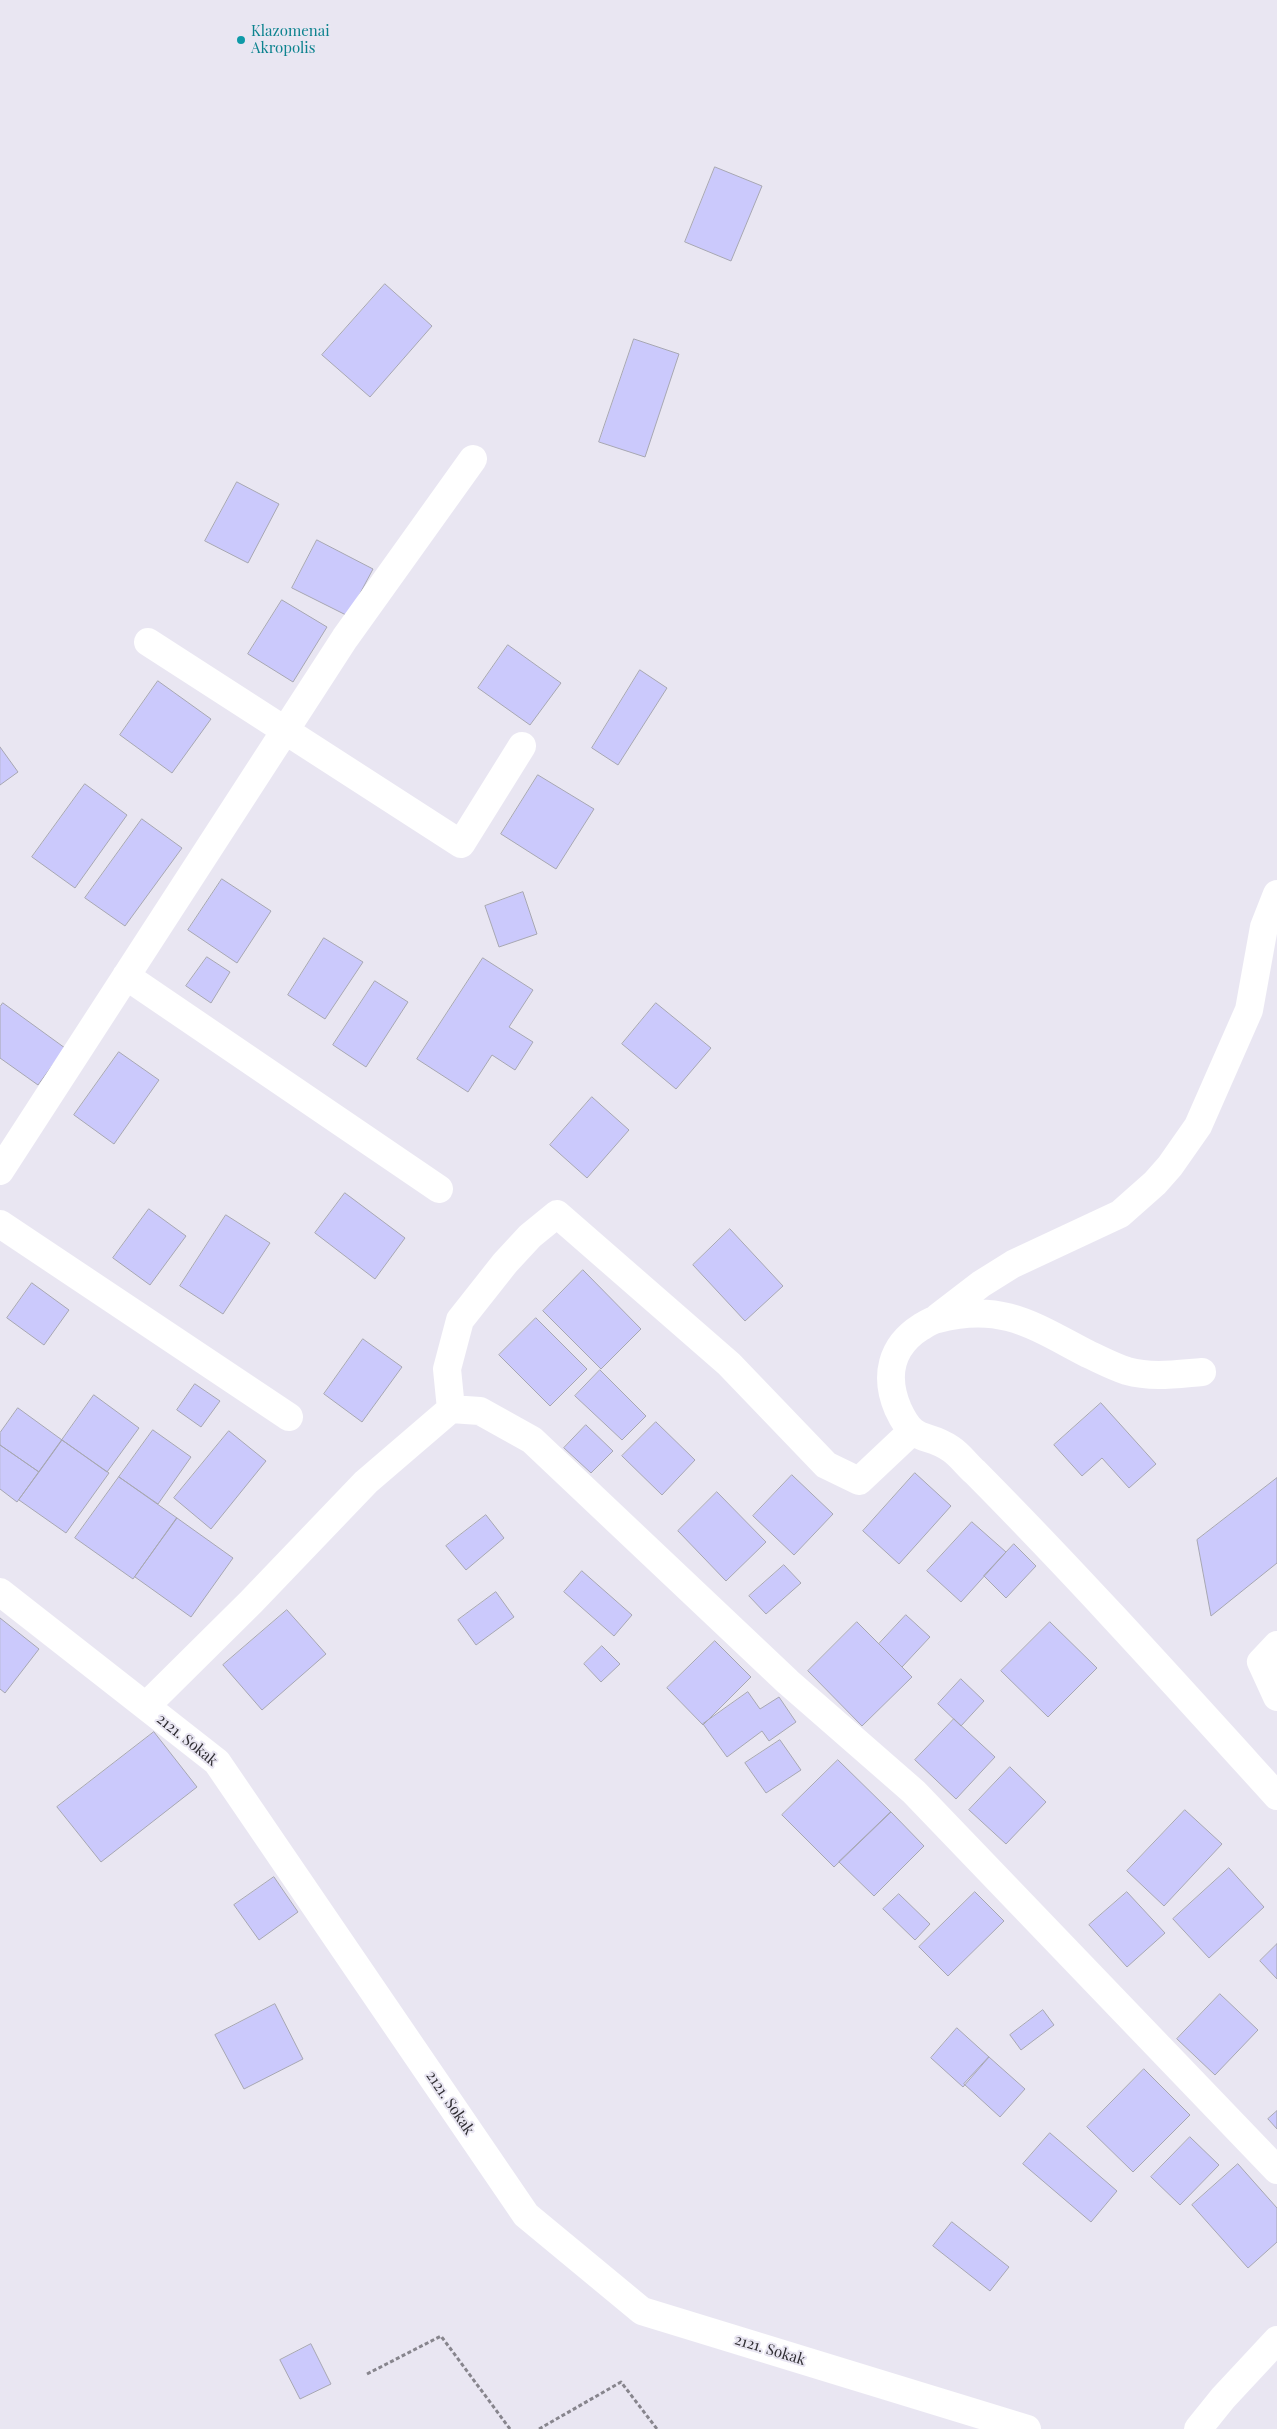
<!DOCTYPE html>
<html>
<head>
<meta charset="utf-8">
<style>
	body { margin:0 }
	canvas { display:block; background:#e9e6f2 }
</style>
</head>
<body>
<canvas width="1277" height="2429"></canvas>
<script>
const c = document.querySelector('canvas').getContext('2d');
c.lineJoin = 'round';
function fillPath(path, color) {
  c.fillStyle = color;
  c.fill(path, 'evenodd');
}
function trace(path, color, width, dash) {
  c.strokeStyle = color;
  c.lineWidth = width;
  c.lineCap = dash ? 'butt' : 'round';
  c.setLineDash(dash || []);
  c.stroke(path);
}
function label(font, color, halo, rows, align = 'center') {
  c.font = font + ' "Playfair Display",serif';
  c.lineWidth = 4;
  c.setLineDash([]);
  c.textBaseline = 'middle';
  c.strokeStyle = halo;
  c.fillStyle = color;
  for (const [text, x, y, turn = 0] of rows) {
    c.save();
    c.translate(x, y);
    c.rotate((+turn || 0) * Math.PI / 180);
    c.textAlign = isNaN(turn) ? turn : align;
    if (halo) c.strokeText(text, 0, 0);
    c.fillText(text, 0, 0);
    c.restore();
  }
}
const building = new Path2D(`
	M 715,167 L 762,186 L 731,261 L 685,242 Z
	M 385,284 L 432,326 L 370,397 L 322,355 Z
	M 634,339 L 679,354 L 645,457 L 599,442 Z
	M 237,482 L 279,504 L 248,563 L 205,541 Z
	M 317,540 L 373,569 L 348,616 L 292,588 Z
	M 282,600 L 327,627 L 293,682 L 248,654 Z
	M 508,645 L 561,683 L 530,725 L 478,688 Z
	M 640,670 L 667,688 L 618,765 L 592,748 Z
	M 158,681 L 211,719 L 172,773 L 120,735 Z
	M 0,747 L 18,772 L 0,785 Z
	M 538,775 L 594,809 L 556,869 L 501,834 Z
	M 85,784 L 127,815 L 75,888 L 32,857 Z
	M 142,819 L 182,848 L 125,926 L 85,898 Z
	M 222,879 L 271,911 L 237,963 L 188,930 Z
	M 523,892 L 537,934 L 499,947 L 485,906 Z
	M 324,938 L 363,962 L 325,1019 L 288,995 Z
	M 207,957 L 230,972 L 211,1003 L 186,986 Z
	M 483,958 L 533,990 L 509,1027 L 533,1042 L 515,1070 L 492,1055 L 468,1092 L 417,1059 Z
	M 375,981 L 408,1002 L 366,1067 L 333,1045 Z
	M 3,1003 L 65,1048 L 38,1085 L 0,1058 L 0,1007 Z
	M 656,1003 L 711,1048 L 676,1089 L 622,1044 Z
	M 119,1052 L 159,1080 L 114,1144 L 74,1115 Z
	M 592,1097 L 629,1130 L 587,1178 L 550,1145 Z
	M 345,1193 L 405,1238 L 375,1279 L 315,1233 Z
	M 149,1209 L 186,1236 L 150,1285 L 113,1258 Z
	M 226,1215 L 270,1243 L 223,1314 L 180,1286 Z
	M 730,1229 L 783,1286 L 745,1321 L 693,1265 Z
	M 583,1270 L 641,1329 L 601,1369 L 543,1311 Z
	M 32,1283 L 69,1310 L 44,1345 L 7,1318 Z
	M 536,1318 L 587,1369 L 550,1406 L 499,1355 Z
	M 363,1339 L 402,1367 L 362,1422 L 324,1394 Z
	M 600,1370 L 646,1416 L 622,1440 L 575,1396 Z
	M 195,1384 L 220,1401 L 201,1427 L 177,1410 Z
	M 94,1395 L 139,1428 L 107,1472 L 62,1440 Z
	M 1101,1403 L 1156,1464 L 1129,1488 L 1102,1458 L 1082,1476 L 1054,1445 Z
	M 18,1408 L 62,1440 L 39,1472 L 0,1445 L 0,1433 Z
	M 656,1422 L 695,1460 L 662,1495 L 622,1456 Z
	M 586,1425 L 613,1451 L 591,1473 L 564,1448 Z
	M 153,1430 L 191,1457 L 158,1504 L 119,1477 Z
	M 229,1431 L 266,1461 L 211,1529 L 174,1498 Z
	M 62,1440 L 109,1473 L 66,1533 L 19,1500 Z
	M 0,1445 L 39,1472 L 17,1502 L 0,1489 Z
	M 915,1473 L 951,1506 L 899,1564 L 863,1531 Z
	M 792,1475 L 833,1514 L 794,1555 L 753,1516 Z
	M 119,1477 L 177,1518 L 133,1579 L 75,1538 Z
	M 1277,1478 L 1277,1563 L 1211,1616 L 1197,1540 Z
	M 717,1492 L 766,1542 L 726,1581 L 678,1531 Z
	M 486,1515 L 504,1538 L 466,1570 L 446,1546 Z
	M 177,1518 L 233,1558 L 191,1617 L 135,1577 Z
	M 972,1522 L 1006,1552 L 961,1602 L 927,1571 Z
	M 1014,1544 L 1036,1566 L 1006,1598 L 984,1576 Z
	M 784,1565 L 801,1583 L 766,1614 L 749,1596 Z
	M 582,1571 L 632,1615 L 614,1636 L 564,1592 Z
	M 496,1592 L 514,1617 L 476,1645 L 458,1620 Z
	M 287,1610 L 326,1654 L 262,1710 L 223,1665 Z
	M 906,1615 L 930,1637 L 902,1667 L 879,1644 Z
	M 0,1618 L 39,1649 L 5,1693 L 0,1689 Z
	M 857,1622 L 912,1677 L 862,1726 L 808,1671 Z
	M 1050,1622 L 1097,1668 L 1048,1717 L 1001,1671 Z
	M 715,1641 L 751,1677 L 703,1725 L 667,1688 Z
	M 602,1646 L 620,1664 L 601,1682 L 584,1664 Z
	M 961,1679 L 984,1701 L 961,1726 L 938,1704 Z
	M 748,1692 L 760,1709 L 779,1697 L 796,1722 L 769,1741 L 762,1731 L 727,1757 L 703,1724 Z
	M 954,1719 L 995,1757 L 956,1799 L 915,1760 Z
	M 154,1732 L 197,1787 L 101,1862 L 57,1807 Z
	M 780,1740 L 801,1770 L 766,1793 L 745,1763 Z
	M 838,1760 L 891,1812 L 834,1867 L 782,1815 Z
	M 1010,1767 L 1046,1802 L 1006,1844 L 969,1810 Z
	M 1185,1810 L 1222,1844 L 1164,1906 L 1127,1871 Z
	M 891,1812 L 924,1846 L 874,1896 L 839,1862 Z
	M 1229,1868 L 1264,1907 L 1209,1958 L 1173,1919 Z
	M 274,1877 L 298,1912 L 259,1940 L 234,1905 Z
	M 975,1892 L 1004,1921 L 948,1976 L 919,1947 Z
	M 1127,1892 L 1165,1933 L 1127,1967 L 1089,1925 Z
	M 899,1894 L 930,1924 L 915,1940 L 883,1909 Z
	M 1277,1944 L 1277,1979 L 1260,1961 Z
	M 1220,1994 L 1258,2030 L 1215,2075 L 1177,2039 Z
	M 275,2004 L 303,2059 L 244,2089 L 215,2035 Z
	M 1043,2010 L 1054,2025 L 1021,2050 L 1010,2035 Z
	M 957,2028 L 989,2057 L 963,2087 L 931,2058 Z
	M 989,2057 L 1025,2089 L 1000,2117 L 964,2084 Z
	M 1144,2069 L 1190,2115 L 1133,2172 L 1087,2127 Z
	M 1277,2111 L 1277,2129 L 1268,2119 Z
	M 1050,2133 L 1117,2191 L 1091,2222 L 1023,2164 Z
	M 1190,2137 L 1219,2165 L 1180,2205 L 1151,2177 Z
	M 1238,2164 L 1277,2208 L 1277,2242 L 1248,2268 L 1192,2205 Z
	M 952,2222 L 1009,2267 L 990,2291 L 933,2246 Z
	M 311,2344 L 331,2384 L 300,2399 L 280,2360 Z`);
fillPath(building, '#cbc9fc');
trace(building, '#a7a7b2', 1);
trace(new Path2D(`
	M 367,2374 L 441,2336 L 510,2429
	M 539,2429 L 621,2382 L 657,2429`), '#87858d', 3, [4, 2.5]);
trace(new Path2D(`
	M 148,642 L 461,844 L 522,746
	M 126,976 L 439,1189
	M 0,1171 L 345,638 L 473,459
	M 0,1224 L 289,1417
	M 938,1317 L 981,1284 L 1013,1264 L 1120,1214 L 1155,1183 L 1170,1166 L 1198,1126 L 1249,1010 L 1264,927 L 1277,894
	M 1202,1372 C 1177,1374 1152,1378 1127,1371 C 1114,1367 1101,1360 1088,1354 C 1034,1326 1002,1302 938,1319 C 932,1320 926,1324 921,1327 C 891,1346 884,1376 898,1409 C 915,1446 925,1431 951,1449 C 960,1455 967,1465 975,1472 C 1079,1577 1178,1687 1277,1796
	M 451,1409 L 447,1369 L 460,1320 L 505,1263 L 530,1236 L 557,1214 L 729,1364 L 826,1465 L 859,1481 L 911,1432
	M 0,1592 L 217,1762 L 526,2215 L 642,2311 L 1027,2429
	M 1277,1645 L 1261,1662 L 1277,1697
	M 146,1706 L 251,1602 L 366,1482 L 451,1409 L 480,1411 L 532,1440 L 788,1682 L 914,1792 L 1277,2170
	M 1198,2429 L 1223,2398 L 1277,2340`), '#fff', 28);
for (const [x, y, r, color] of [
	[241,40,5,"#0f9aa8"]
]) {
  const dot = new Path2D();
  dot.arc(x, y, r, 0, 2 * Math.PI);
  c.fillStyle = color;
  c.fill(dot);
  trace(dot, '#e9e6f2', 2);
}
label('15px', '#0d838f', '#e9e6f2', [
	["Klazomenai",251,31],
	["Akropolis",251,48]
], 'left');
label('15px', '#2f2d32', '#e9e6f2', [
	["2121. Sokak",187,1740,39],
	["2121. Sokak",450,2103,56],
	["2121. Sokak",770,2350,17]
]);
</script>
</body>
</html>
